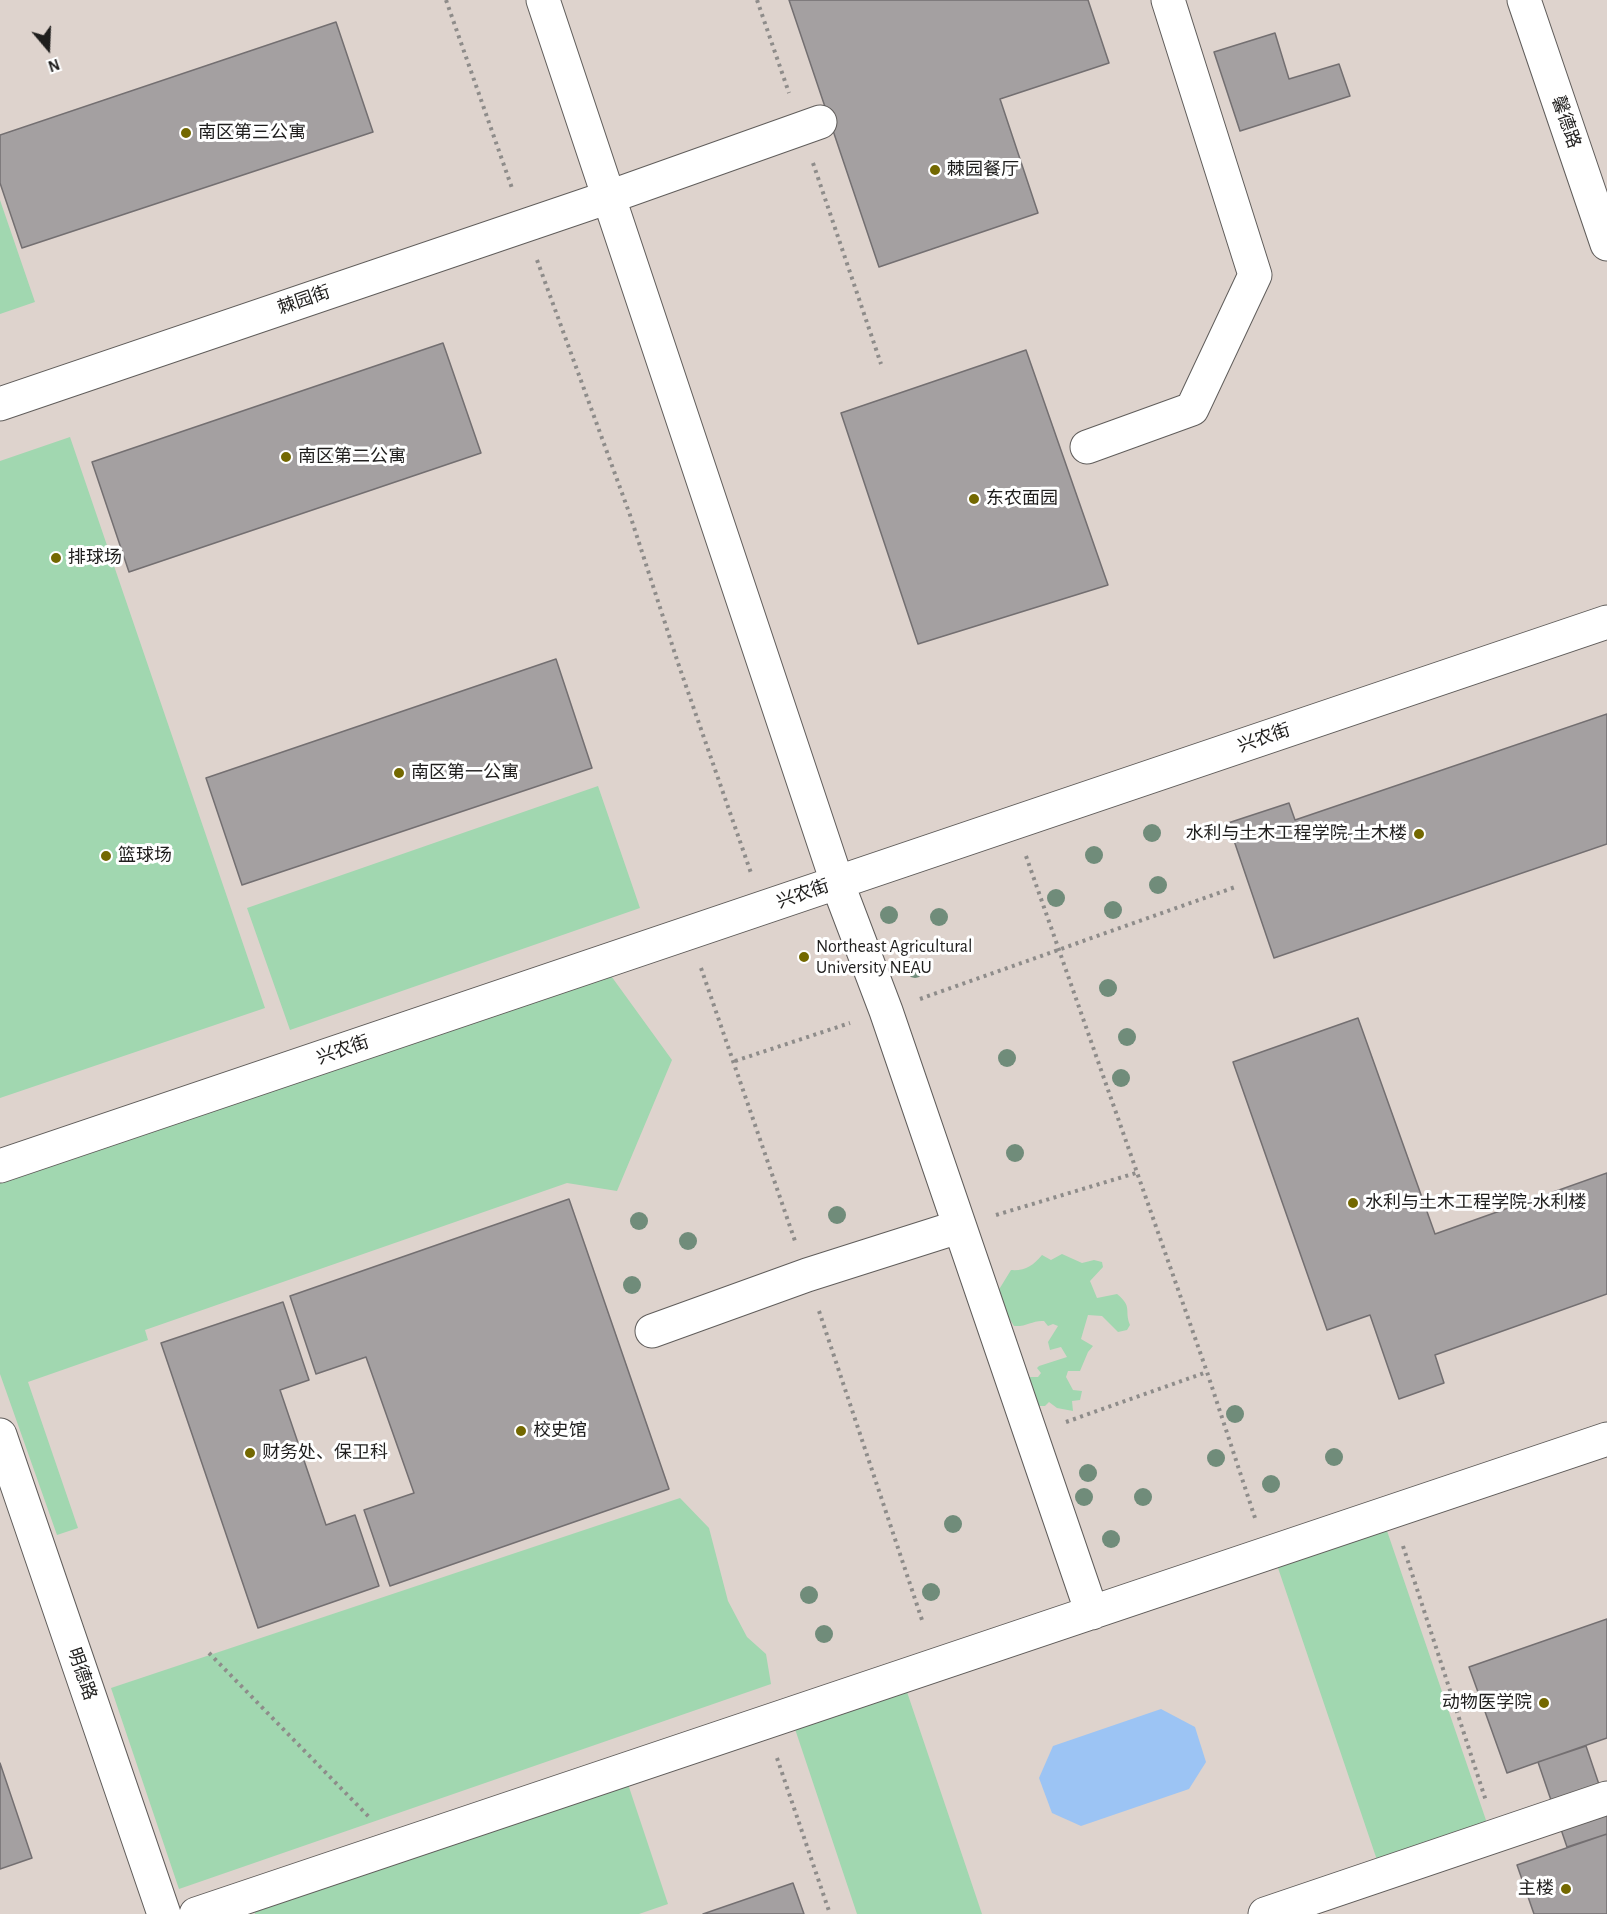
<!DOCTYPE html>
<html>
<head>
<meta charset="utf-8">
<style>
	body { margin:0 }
	#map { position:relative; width:1607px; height:1914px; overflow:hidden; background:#e3e0de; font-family:"Alegreya Sans",sans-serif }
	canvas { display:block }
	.north { position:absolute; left:18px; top:18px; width:60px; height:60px; -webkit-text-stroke:4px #fff; paint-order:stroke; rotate:161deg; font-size:16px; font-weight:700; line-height:24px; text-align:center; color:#1f1e1d }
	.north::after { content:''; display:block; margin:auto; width:21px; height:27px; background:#1f1e1d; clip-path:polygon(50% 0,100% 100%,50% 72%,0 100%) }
</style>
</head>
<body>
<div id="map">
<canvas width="1607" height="1914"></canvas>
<div class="north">N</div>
</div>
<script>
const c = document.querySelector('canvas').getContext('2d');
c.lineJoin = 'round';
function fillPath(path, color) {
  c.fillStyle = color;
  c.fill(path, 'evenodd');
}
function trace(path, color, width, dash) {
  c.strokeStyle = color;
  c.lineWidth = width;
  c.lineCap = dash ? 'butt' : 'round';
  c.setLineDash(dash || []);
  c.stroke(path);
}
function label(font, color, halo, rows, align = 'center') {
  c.font = font + ' "Alegreya Sans","Noto Sans SC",sans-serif';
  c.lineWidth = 6;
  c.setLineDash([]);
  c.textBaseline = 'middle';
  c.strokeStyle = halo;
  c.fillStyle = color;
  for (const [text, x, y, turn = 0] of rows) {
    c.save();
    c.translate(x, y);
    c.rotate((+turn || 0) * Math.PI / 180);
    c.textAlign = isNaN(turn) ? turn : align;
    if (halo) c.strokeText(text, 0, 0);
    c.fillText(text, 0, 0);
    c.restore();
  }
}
fillPath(new Path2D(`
	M 0,0 L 1607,0 L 1607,1914 L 0,1914 Z`), '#ded3cd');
fillPath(new Path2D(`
	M 0,200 L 35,302 L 0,314 Z
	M 70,437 L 265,1008 L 0,1098 L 0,461 Z
	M 598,786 L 640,908 L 290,1030 L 247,908 Z
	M 601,962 L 672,1060 L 617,1191 L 567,1183 L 145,1330 L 148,1340 L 28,1382 L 78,1528 L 57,1535 L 0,1374 L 0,1166 Z
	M 1062,1254 L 1082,1263 L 1094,1260 L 1102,1262 L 1103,1267 L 1090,1281 L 1097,1298 L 1117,1294 C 1133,1307 1124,1310 1130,1325 L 1127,1330 L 1118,1332 L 1102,1316 L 1088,1315 L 1081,1339 L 1093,1346 L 1088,1352 L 1080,1371 L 1068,1371 L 1066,1377 L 1073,1390 L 1082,1391 L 1080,1400 L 1072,1401 L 1073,1411 L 1057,1408 L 1049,1402 L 1045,1406 L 1037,1406 L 1028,1377 L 1038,1377 L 1041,1373 L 1037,1368 L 1039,1366 L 1067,1357 L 1061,1347 L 1050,1350 L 1048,1342 L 1058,1326 L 1053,1324 L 1048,1326 L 1044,1321 C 1033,1320 1026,1327 1014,1326 L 995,1296 L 1011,1270 C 1025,1271 1033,1266 1042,1255 L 1051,1260 Z
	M 680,1498 L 709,1528 L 728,1601 L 747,1637 L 766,1654 L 771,1684 L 179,1889 L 111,1688 Z
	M 1385,1525 L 1488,1826 L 1378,1863 L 1276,1562 Z
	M 905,1686 L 982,1914 L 857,1914 L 793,1723 Z
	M 627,1781 L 668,1904 L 639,1914 L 255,1914 L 254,1910 Z`), '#a1d7b0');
fillPath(new Path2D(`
	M 1161,1709 L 1195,1727 L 1206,1762 L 1189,1789 L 1081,1826 L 1052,1813 L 1039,1778 L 1053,1746 Z`), '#9cc4f4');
const building = new Path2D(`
	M 789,0 L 1088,0 L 1109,63 L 1000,99 L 1038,213 L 879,267 Z
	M 336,22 L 373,132 L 22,248 L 0,183 L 0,135 Z
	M 1275,33 L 1289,79 L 1339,64 L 1350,96 L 1240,131 L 1214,52 Z
	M 443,343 L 481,453 L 129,572 L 92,462 Z
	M 1026,350 L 1108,585 L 918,644 L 841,413 Z
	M 556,659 L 592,768 L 242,885 L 206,778 Z
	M 1607,714 L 1607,844 L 1274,958 L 1228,823 L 1289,803 L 1295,820 Z
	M 1358,1018 L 1435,1234 L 1607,1173 L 1607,1294 L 1435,1355 L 1444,1383 L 1399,1399 L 1370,1315 L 1327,1330 L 1233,1062 Z
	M 569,1199 L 669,1489 L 390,1586 L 364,1510 L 414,1493 L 366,1357 L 316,1374 L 290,1296 Z
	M 283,1302 L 309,1380 L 280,1390 L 326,1525 L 355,1515 L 379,1586 L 258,1628 L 161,1343 Z
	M 1607,1619 L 1607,1738 L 1507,1773 L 1469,1667 Z
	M 1586,1746 L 1607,1808 L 1607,1834 L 1567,1847 L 1538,1762 Z
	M 0,1763 L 32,1858 L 0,1869 Z
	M 1607,1834 L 1607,1914 L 1534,1914 L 1517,1865 Z
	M 793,1883 L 804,1914 L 703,1914 Z`);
fillPath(building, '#a4a0a1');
trace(building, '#736f71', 1.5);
const minor = new Path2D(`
	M 543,0 L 837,882 L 886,1011 L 1092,1613
	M 1524,0 L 1607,244
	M 0,404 L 609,197 L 820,122
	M 1087,447 L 1192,409 L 1255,275 L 1168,0
	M 0,1166 L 1607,622
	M 652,1331 L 807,1275 L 958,1227
	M 0,1435 L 164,1914
	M 196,1914 L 1607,1439
	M 1265,1914 L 1607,1798`);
trace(minor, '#605d5b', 35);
trace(new Path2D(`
	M 446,0 L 513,191
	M 757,0 L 789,93
	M 813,163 L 881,364
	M 537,260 L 630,515 L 678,663 L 751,873
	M 1026,856 L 1207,1372 L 1255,1518
	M 701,968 L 795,1241
	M 920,999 L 1238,886
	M 735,1061 L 850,1023
	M 996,1215 L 1136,1173
	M 819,1311 L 922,1620
	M 1066,1422 L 1207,1372
	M 1403,1546 L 1486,1801
	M 209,1653 L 370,1818
	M 777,1758 L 830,1914`), '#8e8c8a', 4, [3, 4.5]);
trace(minor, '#fff', 33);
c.fillStyle = '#708c7a';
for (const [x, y] of [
	[1152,833],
	[1094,855],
	[1158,885],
	[1056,898],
	[1113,910],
	[889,915],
	[939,917],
	[915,969],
	[1108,988],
	[1127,1037],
	[1007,1058],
	[1121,1078],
	[1015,1153],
	[837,1215],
	[639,1221],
	[688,1241],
	[632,1285],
	[1235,1414],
	[1334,1457],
	[1216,1458],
	[1088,1473],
	[1271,1484],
	[1084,1497],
	[1143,1497],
	[953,1524],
	[1111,1539],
	[931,1592],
	[809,1595],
	[824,1634]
]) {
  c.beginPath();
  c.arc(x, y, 9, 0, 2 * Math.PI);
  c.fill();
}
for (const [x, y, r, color] of [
	[186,133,6,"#736800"],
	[935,170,6,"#736800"],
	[286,457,6,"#736800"],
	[974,499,6,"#736800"],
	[56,558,6,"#736800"],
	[399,773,6,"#736800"],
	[1419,834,6,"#736800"],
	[106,856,6,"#736800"],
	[804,957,6,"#736800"],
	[1353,1203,6,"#736800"],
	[521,1431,6,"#736800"],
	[250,1453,6,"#736800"],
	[1544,1703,6,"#736800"],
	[1566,1889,6,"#736800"]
]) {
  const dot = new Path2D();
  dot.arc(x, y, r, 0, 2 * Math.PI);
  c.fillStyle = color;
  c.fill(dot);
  trace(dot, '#fff', 2);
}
label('18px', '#1f1e1d', '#fff', [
	["馨德路",1566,122,71],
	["棘园街",304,300,-19],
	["兴农街",1264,738,-19],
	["兴农街",803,894,-19],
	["兴农街",343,1050,-19],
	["明德路",82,1674,71]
]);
label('18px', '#1f1e1d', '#fff', [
	["南区第三公寓",198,133],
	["棘园餐厅",947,170],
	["南区第二公寓",298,457],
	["东农面园",986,499],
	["排球场",68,558],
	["南区第一公寓",411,773],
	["水利与土木工程学院-土木楼",1407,834,"right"],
	["篮球场",118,856],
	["Northeast Agricultural",816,947],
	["University NEAU",816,968],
	["水利与土木工程学院-水利楼",1365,1203],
	["校史馆",533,1431],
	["财务处、保卫科",262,1453],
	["动物医学院",1532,1703,"right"],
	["主楼",1554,1889,"right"]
], 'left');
</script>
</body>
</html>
